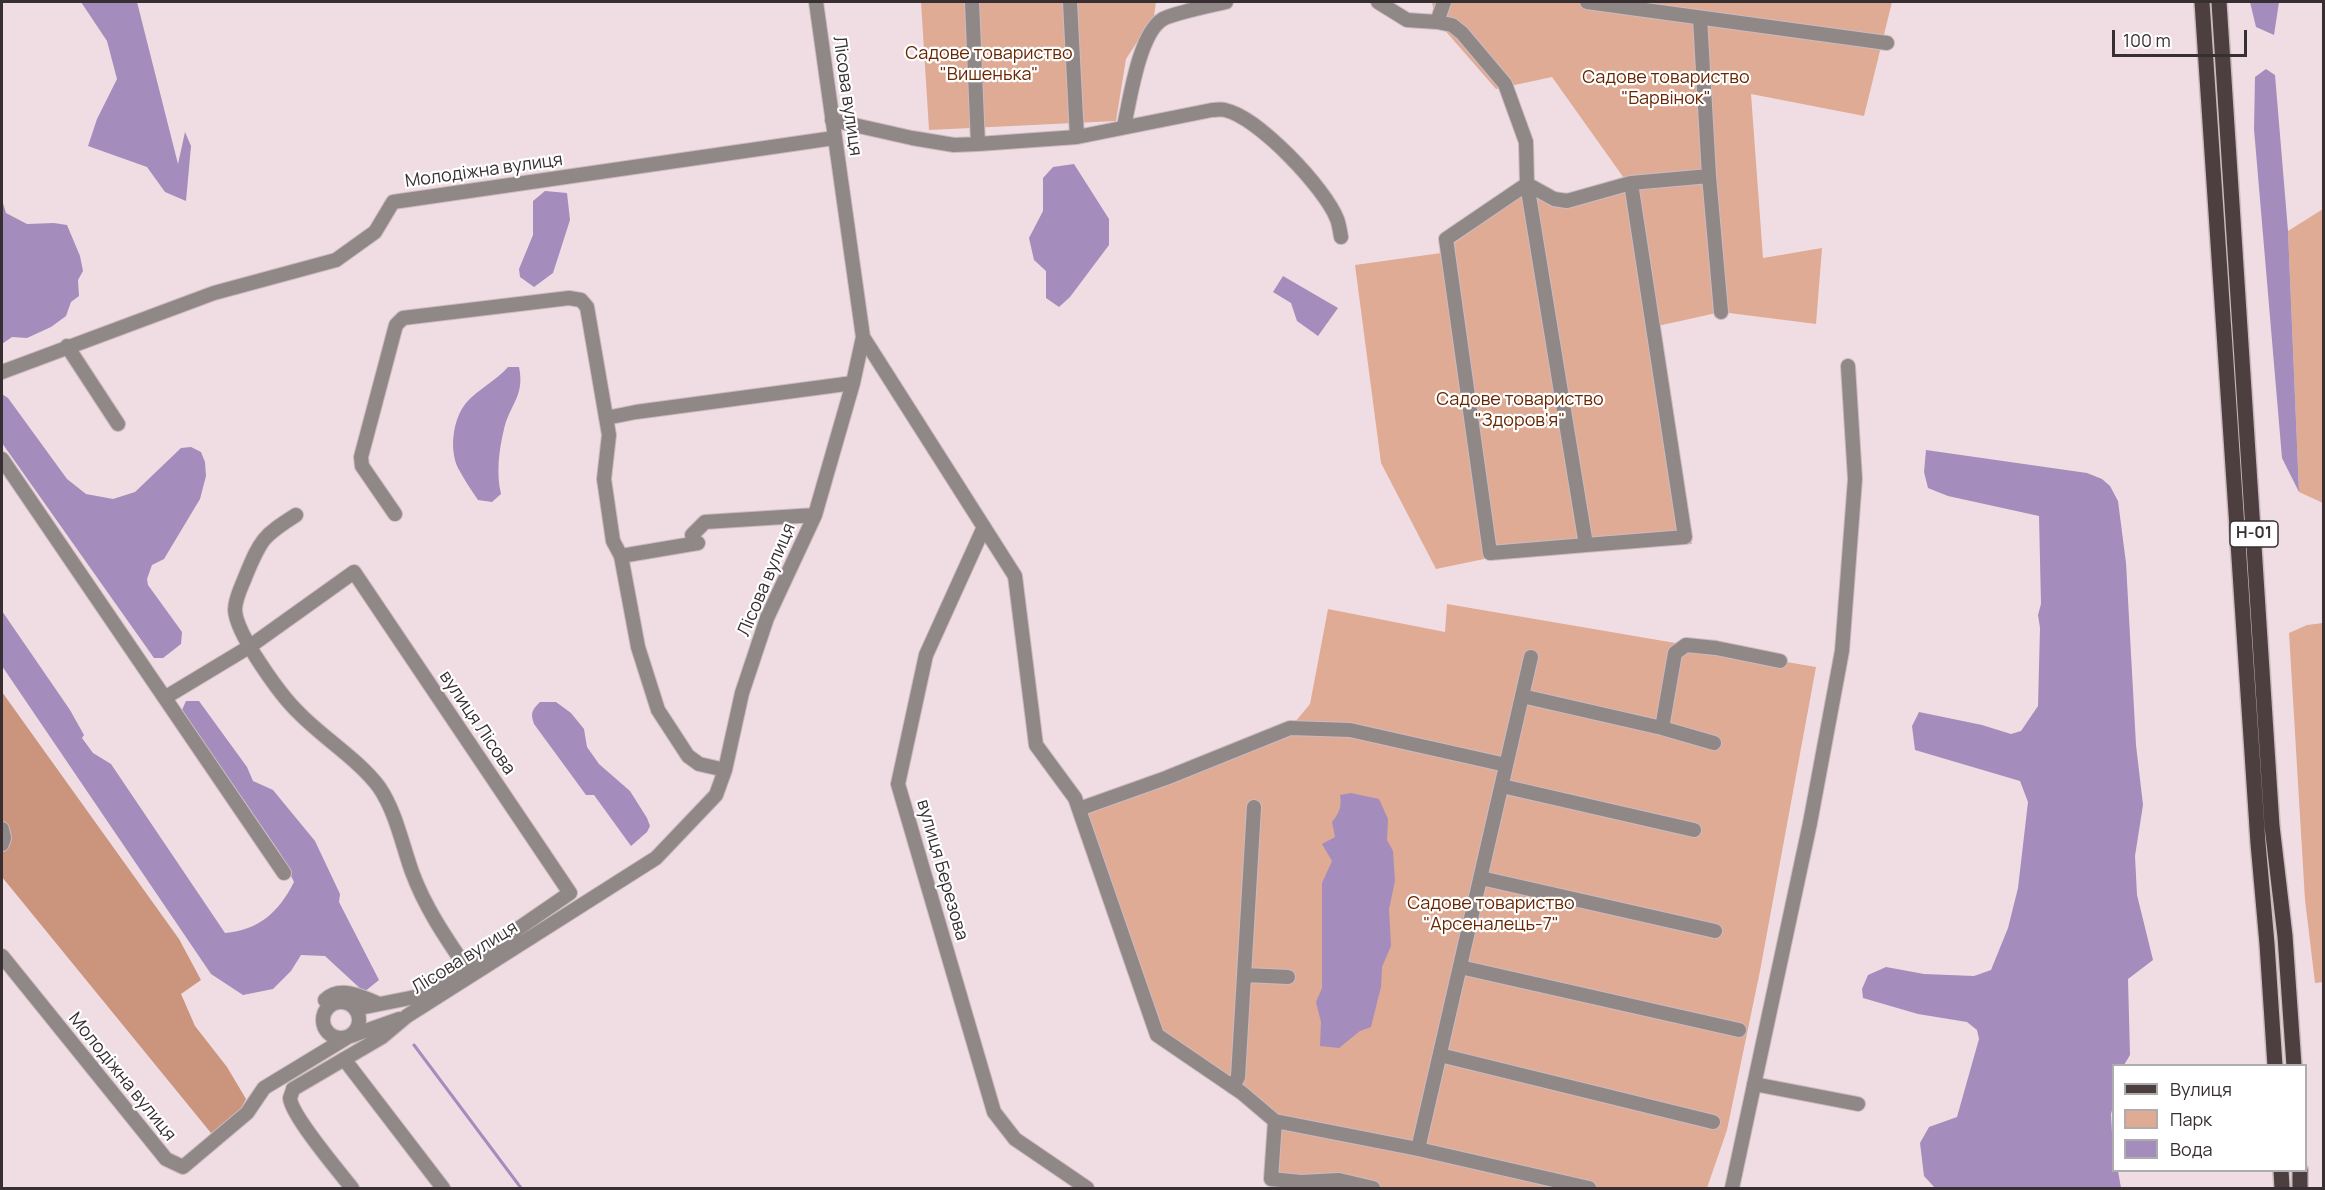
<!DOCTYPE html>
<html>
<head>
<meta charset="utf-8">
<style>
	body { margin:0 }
	#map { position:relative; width:2325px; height:1190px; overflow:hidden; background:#f0dde3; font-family:Manrope,sans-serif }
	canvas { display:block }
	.frame { position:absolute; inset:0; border:3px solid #372f32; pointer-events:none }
	.legend { position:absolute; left:2112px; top:1064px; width:195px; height:108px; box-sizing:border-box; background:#fff; border:2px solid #afacad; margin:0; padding:8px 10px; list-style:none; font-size:18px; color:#372f32 }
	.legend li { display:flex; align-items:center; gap:12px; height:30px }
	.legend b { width:30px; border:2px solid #afacad }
	.scale { position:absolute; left:2112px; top:30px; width:135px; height:27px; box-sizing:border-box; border:3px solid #372f32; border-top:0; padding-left:8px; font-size:18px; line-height:21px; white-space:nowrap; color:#372f32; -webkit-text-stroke:4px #fff; paint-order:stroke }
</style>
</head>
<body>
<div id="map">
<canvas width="2325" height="1190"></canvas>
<div class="frame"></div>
<ul class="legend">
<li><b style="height:8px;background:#4d3f3f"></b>Вулиця</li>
<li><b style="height:16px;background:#e0ab95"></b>Парк</li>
<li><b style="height:16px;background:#a48cbc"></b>Вода</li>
</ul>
<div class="scale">100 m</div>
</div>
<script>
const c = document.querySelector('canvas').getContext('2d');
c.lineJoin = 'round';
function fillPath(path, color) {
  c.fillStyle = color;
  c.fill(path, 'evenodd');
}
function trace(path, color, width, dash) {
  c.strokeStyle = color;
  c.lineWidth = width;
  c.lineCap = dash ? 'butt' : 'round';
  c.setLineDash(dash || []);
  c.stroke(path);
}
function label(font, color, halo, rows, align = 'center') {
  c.font = font + ' Manrope,sans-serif';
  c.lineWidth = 4.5;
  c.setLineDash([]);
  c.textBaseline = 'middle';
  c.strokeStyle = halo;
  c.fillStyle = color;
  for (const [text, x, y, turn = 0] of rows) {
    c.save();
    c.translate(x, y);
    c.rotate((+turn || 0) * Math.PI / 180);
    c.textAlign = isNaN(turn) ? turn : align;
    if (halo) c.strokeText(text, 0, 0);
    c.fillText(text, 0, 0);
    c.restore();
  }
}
fillPath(new Path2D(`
	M 921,2 L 1156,2 L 1154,16 L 1126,59 L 1116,121 L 929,130 Z
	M 1432,2 L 1892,2 L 1864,116 L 1751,94 L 1763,258 L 1822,248 L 1816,324 L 1721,312 L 1653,327 L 1692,544 L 1489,558 L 1436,569 L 1381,463 L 1355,265 L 1441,253 L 1532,186 L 1565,205 L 1631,188 L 1552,77 L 1496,89 L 1435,19 Z
	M 2323,209 L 2323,503 L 2299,492 L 2288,231 Z
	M 1447,604 L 1816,667 L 1760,971 L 1727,1130 L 1707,1188 L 1374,1188 L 1271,1179 L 1275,1121 L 1157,1035 L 1079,809 L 1290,728 L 1310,704 L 1328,609 L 1445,632 Z
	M 2323,623 L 2324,982 L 2315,983 L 2305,900 L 2289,633 L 2307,625 Z`), '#e0ab95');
fillPath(new Path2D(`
	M 2,692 L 179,939 L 201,980 L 181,994 L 195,1026 L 227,1067 L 246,1099 L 231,1128 L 211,1133 L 2,877 Z`), '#ca947d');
fillPath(new Path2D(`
	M 81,2 L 137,2 L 178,164 L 185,132 L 191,146 L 186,201 L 165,192 L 147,167 L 88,146 L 97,119 L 117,79 L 107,41 Z
	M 2250,2 L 2279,2 L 2274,35 L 2256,27 Z
	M 2266,69 L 2275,75 L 2288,231 L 2299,492 L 2282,458 L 2254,129 L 2255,77 Z
	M 1074,164 L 1109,219 L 1109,245 L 1070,297 L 1059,307 L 1046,298 L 1046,271 L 1034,260 L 1029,238 L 1043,211 L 1043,178 L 1053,167 Z
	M 545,191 L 567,193 L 570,220 L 553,273 L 534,287 L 520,277 L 519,269 L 533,235 L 533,201 Z
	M 2,200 L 6,213 L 27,224 L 54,223 L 67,225 L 80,256 L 83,271 L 78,280 L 79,296 L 71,302 L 66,316 L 51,327 L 27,338 L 12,337 L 2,344 Z
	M 1283,276 L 1338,308 L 1318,336 L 1297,321 L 1291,303 L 1273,292 Z
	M 508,367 L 519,367 C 525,396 510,404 504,429 C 499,450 496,473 501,494 L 492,502 L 478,500 C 471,490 464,479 458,468 C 449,449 453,419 466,403 C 478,389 496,381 508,367 Z
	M 2,394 L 8,398 L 67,479 L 86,494 L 113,499 L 135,492 L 181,448 L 191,447 L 201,452 L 205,462 L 206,476 L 200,499 L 164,559 L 152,565 L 147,579 L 148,585 L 182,632 L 181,644 L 163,658 L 154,658 L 2,443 Z
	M 1926,450 L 2087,473 L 2102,479 L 2110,486 L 2118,501 L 2126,563 L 2136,745 L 2143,805 L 2135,856 L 2137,895 L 2153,960 L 2128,979 L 2130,1055 L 2124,1065 L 2114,1066 L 2114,1103 L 2111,1114 L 2114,1170 L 2118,1171 L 2121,1188 L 1935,1188 L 1924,1176 L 1920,1143 L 1929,1127 L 1957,1117 L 1979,1039 L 1977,1030 L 1967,1022 L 1918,1014 L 1863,998 L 1862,989 L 1868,975 L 1886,967 L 1924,974 L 1974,976 L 1991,970 L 2008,928 L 2018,888 L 2028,802 L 2020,781 L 1915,750 L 1912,726 L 1919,712 L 1982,725 L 2011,734 L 2021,731 L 2038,706 L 2040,628 L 2038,615 L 2041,604 L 2039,516 L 1948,496 L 1928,488 L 1924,472 Z
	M 2,611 L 70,710 L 84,735 L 82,738 L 93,753 L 111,764 L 225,933 C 259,930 279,912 294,882 L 280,853 L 182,710 L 186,701 L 199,701 L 247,767 L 253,781 L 273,790 L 315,841 L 340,894 L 339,902 L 379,980 L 364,992 L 325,956 L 301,955 L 291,971 L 273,989 L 243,995 L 211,974 L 2,666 Z
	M 540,702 L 556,702 L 571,713 L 584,729 L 587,747 L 599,764 L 630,791 L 647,818 L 650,826 L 647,832 L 631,846 L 594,795 L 586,795 L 534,724 C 530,713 532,710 540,702 Z
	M 1351,793 L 1379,799 L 1388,819 L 1387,840 L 1393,851 L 1395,881 L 1389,909 L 1391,946 L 1382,967 L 1381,987 L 1371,1027 L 1360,1031 L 1339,1048 L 1320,1046 L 1321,1022 L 1316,1002 L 1322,988 L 1322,883 L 1332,861 L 1322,844 L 1335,837 L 1332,822 C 1339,813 1342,807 1340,795 Z`), '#a48cbc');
trace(new Path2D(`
	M 414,1045 L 521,1188`), '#a48cbc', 3);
const minor = new Path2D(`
	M 972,2 L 978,144
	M 1070,2 L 1077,137
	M 1378,2 L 1407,20 L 1437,22 L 1444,2
	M 1587,2 L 1887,43
	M 1437,22 L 1452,25 L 1462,33 L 1505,84 L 1526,142 L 1527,184 L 1586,545 L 1490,553 L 1446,239 L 1527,184 L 1554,199 L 1567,201 L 1631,183
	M 832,120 L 912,138 L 954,145 L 978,144 L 1077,137 L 1212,110 C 1216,110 1221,109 1225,110 C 1258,117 1325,188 1337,219 C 1339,224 1340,231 1341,237
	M 1124,126 C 1130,100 1139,33 1163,19 C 1174,13 1213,5 1226,2
	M 1709,176 L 1721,312
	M 863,337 L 1015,576 L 1036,745 L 1075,798 L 1157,1035 L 1242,1093 L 1275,1121 L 1418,1149 L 1589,1188
	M 67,346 L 118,424
	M 2,372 L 214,293 L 336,260 L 375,232 L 393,202 L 834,138
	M 606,418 L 636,412 L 853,383
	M 2,459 L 284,873
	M 395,514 L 362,466 L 361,457 L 396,325 L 403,318 L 569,298 L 581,300 L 587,307 L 609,435 L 604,479 L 613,541 L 621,556
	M 296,515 C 263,536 261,539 246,575 C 242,586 235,598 235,610 C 236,634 281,696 299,713 C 322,737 359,760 379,787 C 396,812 402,844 412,872 C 425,907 444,935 465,966
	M 984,527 L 926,655 L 898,784 L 994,1112 L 1015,1139 L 1087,1188
	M 692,535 L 705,522 L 815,515
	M 698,543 L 621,556 L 638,647 L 658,710 L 688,756 L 699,764 L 725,770
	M 1586,545 L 1685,537 L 1631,183 L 1709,176 L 1700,18
	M 1522,696 L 1662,728 L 1714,743
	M 166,697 L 249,647 L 354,572 L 570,893 L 420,996 L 355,1009
	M 1662,728 L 1675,653 L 1686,645 L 1716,648 L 1780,661
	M 1502,786 L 1694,830
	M 1079,809 L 1166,778 L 1290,728 L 1350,730 L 1506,765
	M 2,829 L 4,838 L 2,844
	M 1481,878 L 1715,931
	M 2,956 L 166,1159 L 183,1167 L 247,1113 L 264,1088 L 348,1037 L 399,1019
	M 1460,967 L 1739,1030
	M 1245,975 L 1288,977
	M 325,1000 C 340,985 363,997 379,1004
	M323 1020a18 18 0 1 1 36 0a18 18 0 1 1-36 0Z
	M 1440,1055 L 1713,1122
	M 344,1059 L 443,1188
	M 1754,1084 L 1858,1104
	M 1233,1087 L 1238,1077 L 1254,807
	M 1275,1121 L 1271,1179 L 1301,1182 L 1339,1180 L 1373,1188
	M 1418,1149 L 1531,657
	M 352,1188 C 340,1173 291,1115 290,1098 C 290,1098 293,1090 293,1089 L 382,1037 L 407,1016 L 656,858 L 716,795 L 725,770 L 742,693 L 767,618 L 815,515 L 853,383 L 863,337 L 816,2
	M 1732,1188 L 1810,823 L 1842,651 L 1855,479 L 1848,366`);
const major = new Path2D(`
	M 2202,2 L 2258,843 L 2267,944 L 2275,1066
	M 2219,2 L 2272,826 L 2285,936 L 2294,1066
	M 2281,1170 L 2282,1188
	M 2300,1170 L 2300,1188`);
trace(minor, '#cbbac0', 16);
trace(major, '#cbbac0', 18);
trace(minor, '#908887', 14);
trace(major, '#4d3f3f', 15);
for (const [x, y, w] of [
	[2254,534,48]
]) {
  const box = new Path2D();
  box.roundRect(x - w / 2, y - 13, w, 26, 4.5);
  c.fillStyle = '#fff';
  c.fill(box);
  trace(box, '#372f32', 1.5);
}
label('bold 16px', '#372f32', null, [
	["Н-01",2254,534]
]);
label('18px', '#682602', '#fff', [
	["Садове товариство",989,54],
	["\"Вишенька\"",989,75],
	["Садове товариство",1666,78],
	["\"Барвінок\"",1666,99],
	["Садове товариство",1520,400],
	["\"Здоров'я\"",1520,421],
	["Садове товариство",1491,904],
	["\"Арсеналець-7\"",1491,925]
]);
label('18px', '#372f32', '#fff', [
	["Лісова вулиця",847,96,82],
	["Молодіжна вулиця",484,171,-8],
	["Лісова вулиця",767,580,-67],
	["вулиця Лісова",477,723,56],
	["вулиця Березова",942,870,74],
	["Лісова вулиця",465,958,-32],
	["Молодіжна вулиця",122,1077,51]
]);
</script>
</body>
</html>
